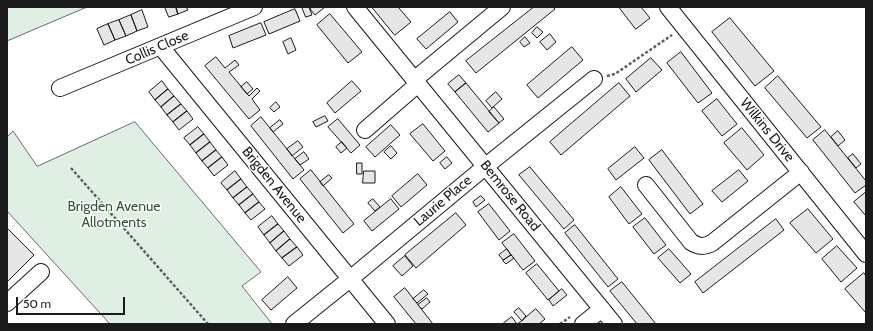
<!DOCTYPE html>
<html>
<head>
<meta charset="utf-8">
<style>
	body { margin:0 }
	#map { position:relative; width:873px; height:331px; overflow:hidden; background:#fff; font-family:Cabin,sans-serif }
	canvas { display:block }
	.frame { position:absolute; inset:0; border:8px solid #1a1a1a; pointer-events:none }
	.scale { position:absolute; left:16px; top:297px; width:109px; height:18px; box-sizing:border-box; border:2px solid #1a1a1a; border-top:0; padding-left:5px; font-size:12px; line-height:14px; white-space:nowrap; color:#1a1a1a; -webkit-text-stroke:3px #fff; paint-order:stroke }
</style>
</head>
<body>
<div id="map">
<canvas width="873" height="331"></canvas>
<div class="frame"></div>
<div class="scale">50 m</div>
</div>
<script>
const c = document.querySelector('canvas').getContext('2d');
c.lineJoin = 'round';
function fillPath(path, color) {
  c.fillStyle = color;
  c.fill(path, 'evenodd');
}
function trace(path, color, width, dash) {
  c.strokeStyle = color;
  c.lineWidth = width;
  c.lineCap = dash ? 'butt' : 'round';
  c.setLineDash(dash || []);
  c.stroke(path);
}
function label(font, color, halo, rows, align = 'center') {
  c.font = font + ' Cabin,sans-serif';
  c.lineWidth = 3;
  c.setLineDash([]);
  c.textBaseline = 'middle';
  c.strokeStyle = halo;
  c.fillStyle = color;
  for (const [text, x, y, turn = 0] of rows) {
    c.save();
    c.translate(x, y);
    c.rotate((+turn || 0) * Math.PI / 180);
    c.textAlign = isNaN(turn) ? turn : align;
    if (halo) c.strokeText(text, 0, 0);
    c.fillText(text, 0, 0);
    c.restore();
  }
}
const green = new Path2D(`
	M 7,7 L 87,7 L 7,41 Z
	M 135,122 L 261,272 L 242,286 L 272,324 L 110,324 L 7,211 L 7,137 L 13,131 L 37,166 Z`);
fillPath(green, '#e0efe3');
trace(green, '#6a6a6a', 1);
const building = new Path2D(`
	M 165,7 L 176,7 L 178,14 L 169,17 Z
	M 176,7 L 186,7 L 188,10 L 178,14 Z
	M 302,7 L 309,7 L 312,15 L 306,17 Z
	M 313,7 L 325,7 L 315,15 L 310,9 Z
	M 372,7 L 398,7 L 411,22 L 395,35 Z
	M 534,7 L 553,7 L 555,9 L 476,73 L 466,61 Z
	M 619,7 L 641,7 L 650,18 L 636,29 Z
	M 295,9 L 300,21 L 269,34 L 264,22 Z
	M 142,10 L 148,27 L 137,31 L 131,15 Z
	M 450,12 L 458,22 L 426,49 L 417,39 Z
	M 330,14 L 362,52 L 348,63 L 317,25 Z
	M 131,15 L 137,31 L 126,36 L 119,20 Z
	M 730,18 L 774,71 L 755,86 L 712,32 Z
	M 119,20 L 126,36 L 115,40 L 108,24 Z
	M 261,23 L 266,35 L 233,48 L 229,36 Z
	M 108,24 L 115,40 L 104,45 L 97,29 Z
	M 537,27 L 543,32 L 537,38 L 532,33 Z
	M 550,34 L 556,42 L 547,50 L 540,42 Z
	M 525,37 L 530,43 L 524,47 L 520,42 Z
	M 291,38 L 296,50 L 288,54 L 283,42 Z
	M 572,47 L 583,60 L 538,98 L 527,85 Z
	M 681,52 L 712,93 L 698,103 L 667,63 Z
	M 216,57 L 225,68 L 235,60 L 239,65 L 229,72 L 249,96 L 257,88 L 260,91 L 252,99 L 260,110 L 249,119 L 205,66 Z
	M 651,58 L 662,70 L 636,92 L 626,79 Z
	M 459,75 L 466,83 L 455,92 L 448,84 Z
	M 778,76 L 821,127 L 807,138 L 765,88 Z
	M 162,81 L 168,89 L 155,100 L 149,92 Z
	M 352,81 L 361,91 L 335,113 L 327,103 Z
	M 247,82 L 253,89 L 247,94 L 241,87 Z
	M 466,83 L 499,123 L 488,132 L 455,92 Z
	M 619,83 L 630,96 L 561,155 L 550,142 Z
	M 168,89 L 174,96 L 161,107 L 155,100 Z
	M 496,92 L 502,99 L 492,108 L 486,101 Z
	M 174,96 L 181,104 L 167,115 L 161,107 Z
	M 717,99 L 737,124 L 722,136 L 702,111 Z
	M 276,102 L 280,107 L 274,112 L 270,108 Z
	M 181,104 L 187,111 L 173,122 L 167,115 Z
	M 494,107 L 504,119 L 499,123 L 489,112 Z
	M 187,111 L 193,119 L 179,130 L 173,122 Z
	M 325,116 L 328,121 L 316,127 L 313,122 Z
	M 261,117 L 304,170 L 293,179 L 251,126 Z
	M 338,119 L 360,145 L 351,153 L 328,127 Z
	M 280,120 L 283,124 L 273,132 L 270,128 Z
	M 423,124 L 445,151 L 433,161 L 410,134 Z
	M 391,125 L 400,135 L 375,157 L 366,147 Z
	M 198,127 L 204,134 L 190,145 L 184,138 Z
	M 742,128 L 764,155 L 747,170 L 724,143 Z
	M 825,130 L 866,181 L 866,185 L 855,193 L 813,140 Z
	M 838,131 L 845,140 L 838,146 L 831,137 Z
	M 204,134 L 210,142 L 196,153 L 190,145 Z
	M 298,141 L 303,147 L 292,156 L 287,149 Z
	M 210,142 L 216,150 L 202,161 L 196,153 Z
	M 342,142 L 347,148 L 341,153 L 336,147 Z
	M 391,146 L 397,153 L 391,159 L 384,152 Z
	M 635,147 L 644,158 L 616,180 L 608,169 Z
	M 216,150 L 222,157 L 208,168 L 202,161 Z
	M 662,150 L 703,204 L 690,214 L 649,160 Z
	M 304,152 L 309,159 L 300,165 L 295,159 Z
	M 853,154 L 861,164 L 856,168 L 848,158 Z
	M 222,157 L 228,165 L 214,176 L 208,168 Z
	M 447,157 L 452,163 L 445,169 L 440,163 Z
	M 357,163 L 362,163 L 362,174 L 357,174 Z
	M 530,167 L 574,220 L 564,229 L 519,175 Z
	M 311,170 L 354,224 L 343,233 L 300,179 Z
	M 739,170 L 748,181 L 722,202 L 712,191 Z
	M 235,171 L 241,179 L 227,190 L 221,183 Z
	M 364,171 L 375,171 L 375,183 L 363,183 Z
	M 418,174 L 427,185 L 401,207 L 392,196 Z
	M 329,175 L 332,178 L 323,186 L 320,182 Z
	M 241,179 L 247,187 L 233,198 L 227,190 Z
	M 247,187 L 253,194 L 239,205 L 233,198 Z
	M 621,187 L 642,214 L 629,224 L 609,197 Z
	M 866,192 L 866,216 L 854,202 Z
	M 253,194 L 259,202 L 245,213 L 239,205 Z
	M 481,196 L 485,200 L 476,207 L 473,202 Z
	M 373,199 L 380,207 L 375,211 L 368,203 Z
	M 391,199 L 399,209 L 372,231 L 364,221 Z
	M 259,202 L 265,209 L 251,220 L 245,213 Z
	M 489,204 L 510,231 L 499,240 L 478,212 Z
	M 808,209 L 833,239 L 816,253 L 790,223 Z
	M 456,213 L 466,225 L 416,268 L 405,255 Z
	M 272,216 L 278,224 L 264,235 L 258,227 Z
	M 645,218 L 666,245 L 654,254 L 633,227 Z
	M 776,219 L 784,230 L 703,293 L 695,282 Z
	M 278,224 L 284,231 L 270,243 L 264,235 Z
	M 575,225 L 618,279 L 608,287 L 565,233 Z
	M 7,228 L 34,255 L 7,282 Z
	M 284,231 L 290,239 L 276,251 L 270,243 Z
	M 514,234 L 535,261 L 523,270 L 502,243 Z
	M 290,239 L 297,247 L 282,258 L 276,251 Z
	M 837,246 L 857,268 L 841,282 L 822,259 Z
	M 297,247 L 303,255 L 289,266 L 282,258 Z
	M 507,249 L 511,255 L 503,260 L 499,255 Z
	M 669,249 L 691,274 L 680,283 L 658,258 Z
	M 511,255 L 514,258 L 506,264 L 503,261 Z
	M 405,256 L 413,266 L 402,276 L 393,266 Z
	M 537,264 L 559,291 L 548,300 L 526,273 Z
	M 864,273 L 866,276 L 866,313 L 845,289 Z
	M 288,277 L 297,288 L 271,310 L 262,300 Z
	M 622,282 L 656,324 L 637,324 L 610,291 Z
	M 405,288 L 433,324 L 416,324 L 394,297 Z
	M 562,289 L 567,295 L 553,306 L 549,300 Z
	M 424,290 L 428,294 L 417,303 L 413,299 Z
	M 427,298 L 430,302 L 422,309 L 418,305 Z
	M 519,308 L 526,316 L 522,321 L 514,312 Z
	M 536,309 L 545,319 L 539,324 L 518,324 Z
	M 512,317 L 517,324 L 505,324 L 504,323 Z`);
fillPath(building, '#e6e6e6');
trace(building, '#1a1a1a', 1);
const minor = new Path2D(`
	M 355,7 L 614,324
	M 668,7 L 866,254
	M 161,47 L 387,324
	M 414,80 L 502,7
	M 60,88 L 254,7
	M 365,130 L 418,84
	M 646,185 L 691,242 C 699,247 704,247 712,243 L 801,172
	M 7,303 L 41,272
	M 294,324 L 350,279 L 486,166 L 594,79
	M 583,324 L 602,309`);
trace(minor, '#1a1a1a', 18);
trace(new Path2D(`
	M 607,76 L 615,74 L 672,35
	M 71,168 L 208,324
	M 560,324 L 570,317`), '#5f5f5f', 2.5, [3, 2]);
trace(minor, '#fff', 16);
label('14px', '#1a1a1a', '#fff', [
	["Collis Close",157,48,-23],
	["Wilkins Drive",767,130,51],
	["Brigden Avenue",274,185,51],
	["Bemrose Road",510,196,51],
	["Laurie Place",443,201,-40]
]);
label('14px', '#2b5a34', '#fff', [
	["Brigden Avenue",114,207],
	["Allotments",114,223]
]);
</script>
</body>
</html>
